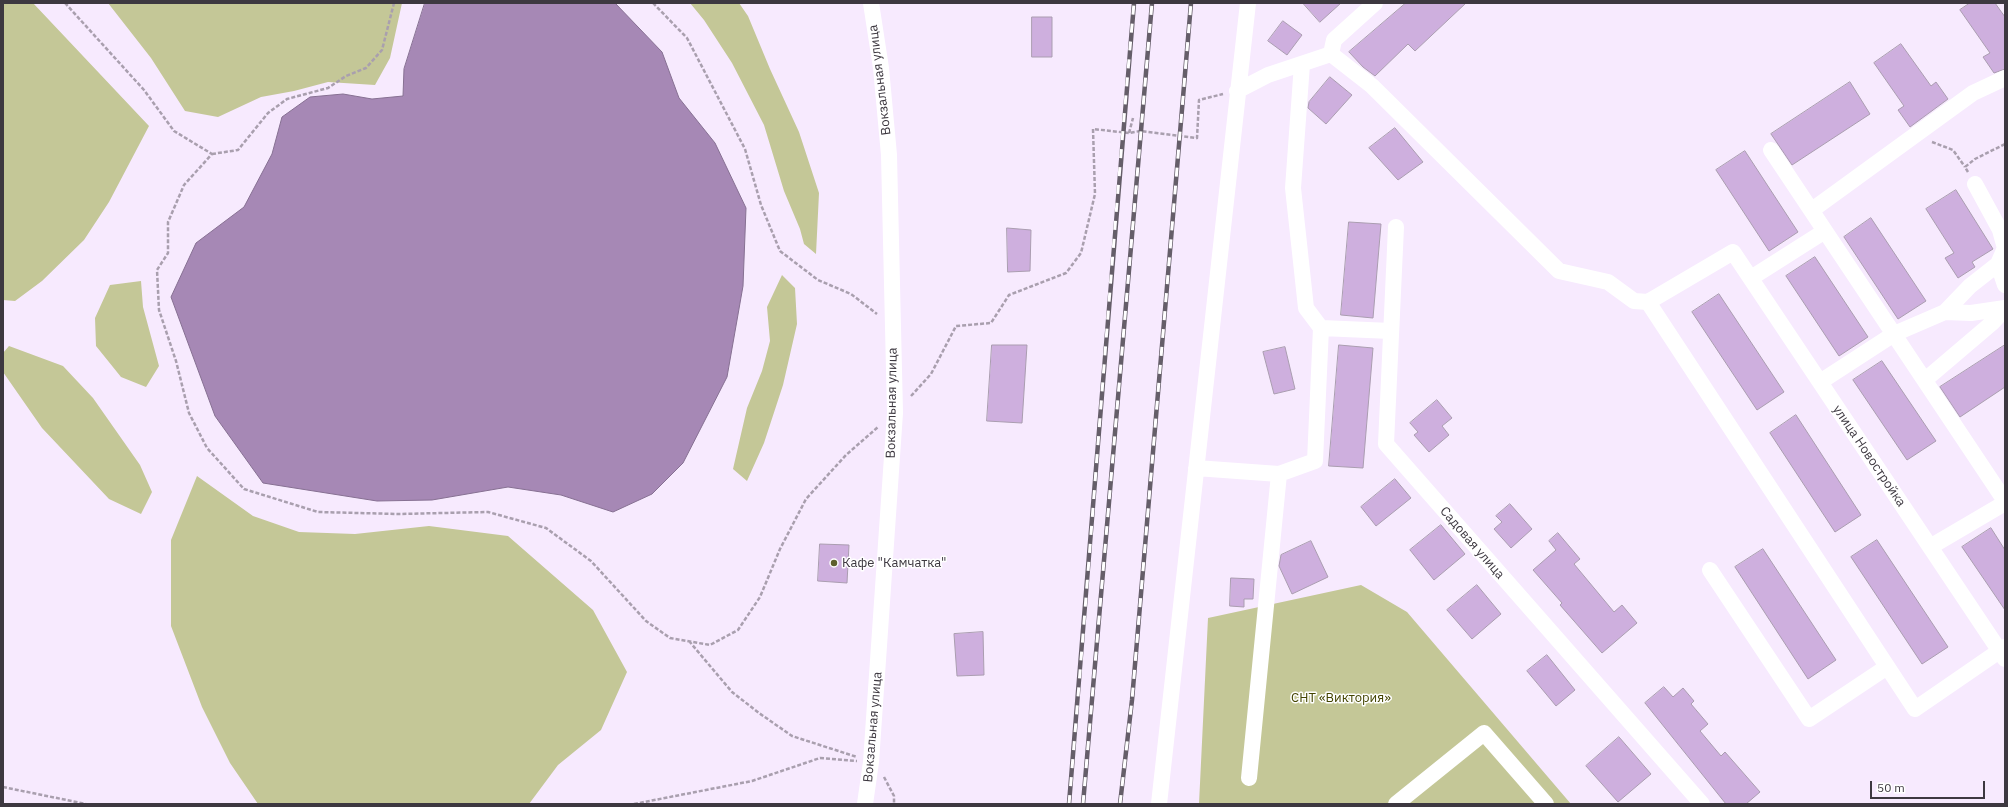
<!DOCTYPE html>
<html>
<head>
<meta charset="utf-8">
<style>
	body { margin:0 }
	#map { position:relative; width:2008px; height:807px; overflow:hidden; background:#f7eafe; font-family:"IBM Plex Sans",sans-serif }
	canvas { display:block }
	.frame { position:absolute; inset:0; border:4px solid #3d3840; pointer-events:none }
	.scale { position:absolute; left:1870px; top:781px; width:115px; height:18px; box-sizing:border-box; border:2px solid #3d3840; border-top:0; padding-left:5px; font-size:12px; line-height:14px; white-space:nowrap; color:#3d3840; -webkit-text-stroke:3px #fff; paint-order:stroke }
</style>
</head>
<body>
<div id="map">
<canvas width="2008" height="807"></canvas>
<div class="frame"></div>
<div class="scale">50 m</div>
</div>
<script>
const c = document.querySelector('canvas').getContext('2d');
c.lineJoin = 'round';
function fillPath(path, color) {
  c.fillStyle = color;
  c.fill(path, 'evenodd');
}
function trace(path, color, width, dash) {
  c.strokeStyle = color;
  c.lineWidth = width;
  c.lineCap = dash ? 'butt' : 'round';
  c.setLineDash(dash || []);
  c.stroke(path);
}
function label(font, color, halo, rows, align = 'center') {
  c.font = font + ' "IBM Plex Sans",sans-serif';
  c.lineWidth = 3;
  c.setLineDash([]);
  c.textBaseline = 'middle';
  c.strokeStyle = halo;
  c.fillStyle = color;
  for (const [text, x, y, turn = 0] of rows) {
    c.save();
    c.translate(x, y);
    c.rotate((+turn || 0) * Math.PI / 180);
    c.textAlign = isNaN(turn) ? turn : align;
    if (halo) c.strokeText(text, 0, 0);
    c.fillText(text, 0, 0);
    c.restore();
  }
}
fillPath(new Path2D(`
	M 3,3 L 33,3 L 149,126 L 109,202 L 84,240 L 42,281 L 15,301 L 3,300 Z
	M 108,3 L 402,3 L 390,58 L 375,85 L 328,82 L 294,91 L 261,97 L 218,117 L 185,111 L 151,58 Z
	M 690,3 L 739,3 L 748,16 L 770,69 L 799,132 L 819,193 L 816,254 L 804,244 L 800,229 L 784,191 L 764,125 L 732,63 L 704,20 Z
	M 782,275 L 795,288 L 797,324 L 783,385 L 764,443 L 747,481 L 733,469 L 747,408 L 762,371 L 770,341 L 767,307 Z
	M 141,281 L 143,307 L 159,366 L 146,387 L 121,377 L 96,346 L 95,318 L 110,285 Z
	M 9,346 L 63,366 L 93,398 L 140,465 L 152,492 L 141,514 L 109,499 L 42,428 L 3,372 L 3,353 Z
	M 197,476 L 253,516 L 299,532 L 355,534 L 429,526 L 508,536 L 593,610 L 627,672 L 601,730 L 558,765 L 529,804 L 258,804 L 230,763 L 202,707 L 171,626 L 171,540 Z
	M 1361,585 L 1407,612 L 1571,804 L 1199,804 L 1208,618 Z`), '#c4c797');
const water = new Path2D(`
	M 425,3 L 615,3 L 662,52 L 679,98 L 715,143 L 746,208 L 743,286 L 727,377 L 683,463 L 652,494 L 613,512 L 561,495 L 508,487 L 432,500 L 377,501 L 263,483 L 215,416 L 171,297 L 196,243 L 244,207 L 272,154 L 282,117 L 310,97 L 343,94 L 372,99 L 403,96 L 404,69 Z`);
fillPath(water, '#a688b5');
trace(water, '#867092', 1);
const building = new Path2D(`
	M 1303,3 L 1341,3 L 1320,22 Z
	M 1406,3 L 1466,3 L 1415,51 L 1408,44 L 1375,76 L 1363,67 L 1349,52 Z
	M 1970,3 L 1995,3 L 2005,17 L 2005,69 L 1994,73 L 1983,57 L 1990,53 L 1960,10 Z
	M 1032,17 L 1052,17 L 1052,57 L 1032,57 Z
	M 1283,21 L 1302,35 L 1287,55 L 1268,41 Z
	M 1901,44 L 1931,86 L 1936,82 L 1948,99 L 1910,127 L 1898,110 L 1904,106 L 1874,63 Z
	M 1330,77 L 1352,95 L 1326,124 L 1308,108 L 1309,102 Z
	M 1850,82 L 1870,114 L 1792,165 L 1771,134 Z
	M 1395,128 L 1423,162 L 1398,180 L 1369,148 Z
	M 1745,151 L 1798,232 L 1769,251 L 1716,170 Z
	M 1956,190 L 1993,249 L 1972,262 L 1975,267 L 1958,278 L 1945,258 L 1954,253 L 1926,209 Z
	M 1871,218 L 1926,301 L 1898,319 L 1844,237 Z
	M 1349,222 L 1381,224 L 1373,318 L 1341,315 Z
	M 1007,228 L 1031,230 L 1030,271 L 1008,272 Z
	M 1815,257 L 1868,337 L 1839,356 L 1786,276 Z
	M 1719,294 L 1784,392 L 1757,410 L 1692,312 Z
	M 992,345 L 1027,345 L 1022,423 L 987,421 Z
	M 1339,345 L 1373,348 L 1363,468 L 1329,466 Z
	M 2005,345 L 2005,387 L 1960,417 L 1940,387 Z
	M 1285,347 L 1295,389 L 1274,394 L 1263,352 Z
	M 1882,361 L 1936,441 L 1907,460 L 1853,380 Z
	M 1437,400 L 1452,418 L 1442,426 L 1449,435 L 1429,452 L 1414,435 L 1418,432 L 1410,423 Z
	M 1796,415 L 1861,515 L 1835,532 L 1770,433 Z
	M 1395,479 L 1411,498 L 1376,526 L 1361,507 Z
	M 1510,504 L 1532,529 L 1511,548 L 1494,529 L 1502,522 L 1496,516 Z
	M 1441,525 L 1465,554 L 1434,580 L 1410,550 Z
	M 1991,528 L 2005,550 L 2005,610 L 1962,547 Z
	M 1558,533 L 1580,559 L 1574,564 L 1614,612 L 1622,605 L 1637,623 L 1602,653 L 1560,605 L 1562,603 L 1533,570 L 1556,550 L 1549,541 Z
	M 1877,540 L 1948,647 L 1922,664 L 1851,557 Z
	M 1311,541 L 1328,577 L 1292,594 L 1279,566 L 1281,555 Z
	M 820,544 L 849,545 L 847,583 L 818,581 Z
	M 1763,549 L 1836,660 L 1808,679 L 1735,567 Z
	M 1231,578 L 1254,579 L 1253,599 L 1244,599 L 1244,607 L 1230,606 Z
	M 1477,585 L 1501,614 L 1472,639 L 1447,610 Z
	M 983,632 L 984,675 L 957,676 L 954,634 Z
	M 1547,655 L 1575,690 L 1556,706 L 1527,671 Z
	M 1664,687 L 1673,697 L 1683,688 L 1694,701 L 1691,704 L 1708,724 L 1700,731 L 1721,756 L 1725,752 L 1760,792 L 1746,804 L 1726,804 L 1645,703 Z
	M 1619,737 L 1651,774 L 1618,802 L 1586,766 Z`);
fillPath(building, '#ceafde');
trace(building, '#aa9db0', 1);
trace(new Path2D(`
	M 65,3 L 144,90 L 174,131 L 212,154 L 184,185 L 168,222 L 168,253 L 157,270 L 159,310 L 176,361 L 189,413 L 207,448 L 244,489 L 318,512 L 398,514 L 488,512 L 546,528 L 591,561 L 646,621 L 670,638 L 710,645 L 738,630 L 760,597 L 780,549 L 806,499 L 846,455 L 878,427
	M 653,3 L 687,38 L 745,149 L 761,205 L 780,251 L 818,280 L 851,294 L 877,314
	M 1129,133 L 1133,118
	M 1932,142 L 1953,150 L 1965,167
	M 212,154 L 238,150 L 268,113 L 287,99 L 328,88 L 346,76 L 366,68 L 382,50 L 394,3
	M 1968,172 L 1965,167 L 1975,159 L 2005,144
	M 911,396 L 931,374 L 956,326 L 991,323 L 1009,295 L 1066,273 L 1081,253 L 1095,194 L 1093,129 L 1129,133 L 1140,131 L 1197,138 L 1199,100 L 1223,94
	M 689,641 L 732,692 L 759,713 L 792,736 L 857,757
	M 884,777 L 894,796 L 894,804
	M 3,787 L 86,804
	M 634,804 L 752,781 L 820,758 L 857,761`), '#a99fae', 2.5, [4, 2]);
trace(new Path2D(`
	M 1331,54 L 1334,40 L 1375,3
	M 1302,64 L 1293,188 L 1306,308 L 1321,328 L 1391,331
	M 1237,91 L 1268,75 L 1331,54 L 1372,86 L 1559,271 L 1608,282 L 1634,301 L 1648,302 L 1733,252 L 2005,659
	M 1771,150 L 2005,501
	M 1812,210 L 1973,93 L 2005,78
	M 1396,227 L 1386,444 L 1702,804
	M 1998,264 L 2005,285
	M 1751,278 L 1825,231
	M 1648,302 L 1915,709 L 2005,647
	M 1945,312 L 1971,313 L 2005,308
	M 1925,380 L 1992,323 L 2005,309
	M 1820,382 L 1894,334 L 1945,312 L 1970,286 L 1998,264 L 2005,248 L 2000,230 L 1975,184
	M 1196,468 L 1279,474 L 1315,461 L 1321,328
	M 1930,547 L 2005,503
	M 1710,570 L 1809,719 L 1887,667
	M 1249,778 L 1279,474
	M 865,804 L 871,762 L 895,413 L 889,155 L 881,68 L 871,3
	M 1159,804 L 1248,3
	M 1396,804 L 1484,733 L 1546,804`), '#fff', 16);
const rail = new Path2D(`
	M 1069,804 C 1092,537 1110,270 1134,3
	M 1083,804 L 1152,3
	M 1120,804 L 1132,700 L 1191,3`);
trace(rail, '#655e69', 4.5);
trace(rail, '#fff', 3, [9]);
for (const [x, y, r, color] of [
	[834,563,4,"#5e602d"]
]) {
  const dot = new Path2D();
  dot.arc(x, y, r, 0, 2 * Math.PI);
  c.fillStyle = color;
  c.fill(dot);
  trace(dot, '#fff', 1.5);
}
label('13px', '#3d3840', '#fff', [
	["Вокзальная улица",880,80,-97],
	["Вокзальная улица",892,403,-89],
	["улица Новостройка",1869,456,56],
	["Садовая улица",1472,543,49],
	["Вокзальная улица",873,727,-85]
]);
label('13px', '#3d3840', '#fff', [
	["Кафе \"Камчатка\"",842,563]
], 'left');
label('13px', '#434400', '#fff', [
	["СНТ «Виктория»",1341,698]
]);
</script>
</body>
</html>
